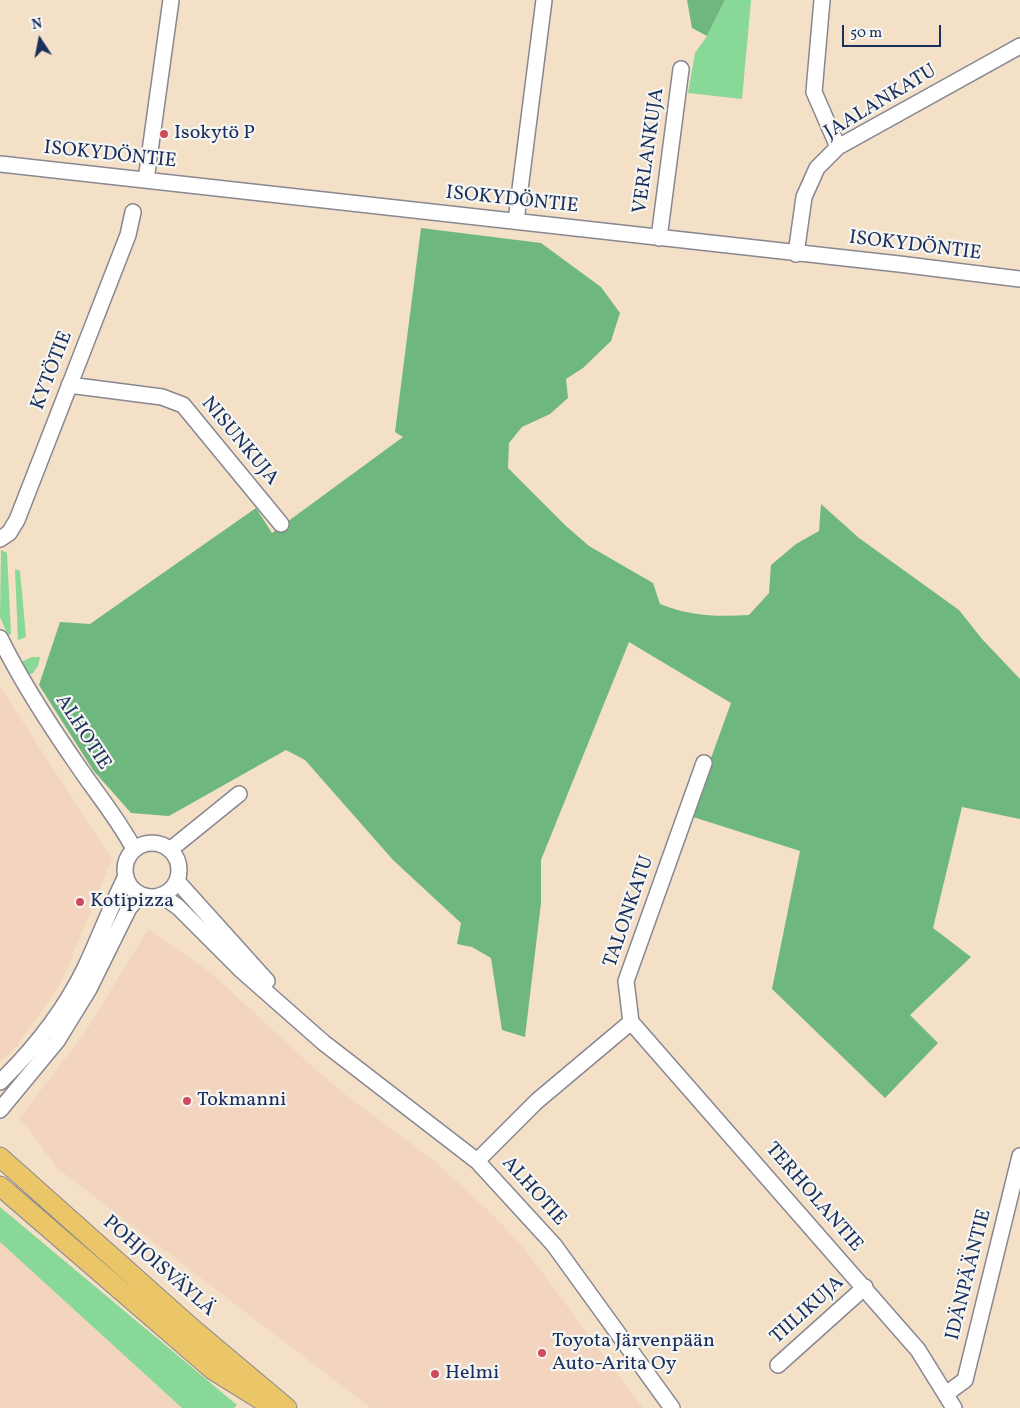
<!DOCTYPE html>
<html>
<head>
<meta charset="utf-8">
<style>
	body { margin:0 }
	#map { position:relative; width:1020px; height:1408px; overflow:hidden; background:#f4dfc7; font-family:Vollkorn,serif }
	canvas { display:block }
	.north { position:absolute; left:15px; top:15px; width:50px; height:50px; -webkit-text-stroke:4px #f6f6f2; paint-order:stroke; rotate:349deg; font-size:14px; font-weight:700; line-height:20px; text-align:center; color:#1b2f5e }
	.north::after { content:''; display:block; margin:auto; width:18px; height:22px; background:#1b2f5e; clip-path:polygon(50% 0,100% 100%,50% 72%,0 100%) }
	.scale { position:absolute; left:842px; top:25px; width:99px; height:22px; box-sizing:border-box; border:2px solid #1b2f5e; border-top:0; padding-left:6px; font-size:15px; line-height:18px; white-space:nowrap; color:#1b2f5e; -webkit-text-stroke:4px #f6f6f2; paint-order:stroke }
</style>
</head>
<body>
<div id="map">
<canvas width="1020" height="1408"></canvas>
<div class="north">N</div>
<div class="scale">50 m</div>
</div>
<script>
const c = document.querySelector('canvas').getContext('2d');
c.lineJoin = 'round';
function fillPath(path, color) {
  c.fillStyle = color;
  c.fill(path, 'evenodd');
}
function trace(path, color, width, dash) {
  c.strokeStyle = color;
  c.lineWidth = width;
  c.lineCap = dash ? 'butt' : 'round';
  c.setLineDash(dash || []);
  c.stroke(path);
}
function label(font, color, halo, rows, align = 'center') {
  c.font = font + ' Vollkorn,serif';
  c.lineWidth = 4.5;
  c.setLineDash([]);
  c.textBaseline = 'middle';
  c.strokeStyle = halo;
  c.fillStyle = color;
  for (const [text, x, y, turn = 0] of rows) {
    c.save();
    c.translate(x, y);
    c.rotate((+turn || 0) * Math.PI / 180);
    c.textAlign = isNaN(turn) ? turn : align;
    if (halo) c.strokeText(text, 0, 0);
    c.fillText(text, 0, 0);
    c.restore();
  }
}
fillPath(new Path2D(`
	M 0,687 L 112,859 L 60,985 L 13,1051 L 0,1062 Z
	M 148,929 L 210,972 L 314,1068 L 347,1096 L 433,1160 L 492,1214 L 523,1247 L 643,1408 L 371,1408 L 57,1168 L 27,1127 L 19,1119 L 86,1031 Z
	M 0,1242 L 182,1408 L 0,1408 Z`), '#f3d4be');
fillPath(new Path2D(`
	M 725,0 L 751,0 L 742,99 L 688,93 L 695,53 L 707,36 Z
	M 1,550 L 7,553 L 11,634 L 8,635 L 0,617 Z
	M 15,569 L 20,571 L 26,637 L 18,640 Z
	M 32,657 L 40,657 L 38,666 L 32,674 L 28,674 L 21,662 Z
	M 0,1207 L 237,1405 L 234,1408 L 182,1408 L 0,1242 Z`), '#88d897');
fillPath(new Path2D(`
	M 687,0 L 725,0 L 707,36 L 692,28 Z
	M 421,228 L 541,243 L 601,287 L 620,313 L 611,341 L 583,368 L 566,379 L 568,398 L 550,414 L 522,427 L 509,443 L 508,468 L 566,526 L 589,546 L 653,583 L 660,604 C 690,616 717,617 749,615 L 769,593 L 771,565 L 796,544 L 819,531 L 821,504 L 859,538 L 959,610 L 982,639 L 1020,679 L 1020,819 L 962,807 L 933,928 L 971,957 L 910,1015 L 938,1043 L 885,1098 L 772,989 L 800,851 L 690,816 L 731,703 L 629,642 L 541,860 L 541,903 L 525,1037 L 502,1030 L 491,958 L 472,947 L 457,944 L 461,923 L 393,860 L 305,760 L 286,750 L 169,816 L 131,813 L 93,770 L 39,685 L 60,622 L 90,624 L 256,508 L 272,533 L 403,437 L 395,432 Z`), '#6eb880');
const minor = new Path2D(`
	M 822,0 L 814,92 L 838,147
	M 0,164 L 899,264 L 1020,279
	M 146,180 L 171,0
	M 516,221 L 544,0
	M 659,238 L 681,69
	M 796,254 L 804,197 L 817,168 L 838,147 L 1020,46
	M 69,385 L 162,397 L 183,405 L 281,524
	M 0,539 L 9,533 L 17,520 L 128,235 L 133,212
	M 0,638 C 21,681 49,724 76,763 C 96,793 117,817 134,849
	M125 870a27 27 0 1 1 54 0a27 27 0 1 1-54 0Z
	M 171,849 L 239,794
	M 177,881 L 267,981
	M 161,895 L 178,907 L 240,969 L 324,1043 L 477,1161 L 554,1245 L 672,1408
	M 631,1022 L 918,1350 L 954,1408
	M 0,1082 C 34,1049 64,1011 85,968 C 99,938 111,906 126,876
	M 0,1110 L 57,1041 L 89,989 L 129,908 L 136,900 L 146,896
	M 477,1161 L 537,1101 L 631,1022 L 626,981 L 704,763
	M 778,1365 L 865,1287
	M 946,1394 L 965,1380 L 1020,1156`);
const major = new Path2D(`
	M 0,1157 L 193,1329 L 287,1408
	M 0,1186 L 213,1370 L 274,1408`);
trace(minor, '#888792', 18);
trace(major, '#888792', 21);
trace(minor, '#fff', 15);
trace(major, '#ebc669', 19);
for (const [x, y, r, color] of [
	[164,134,5,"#d1495b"],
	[80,902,5,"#d1495b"],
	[187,1101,5,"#d1495b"],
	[542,1353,5,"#d1495b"],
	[435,1374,5,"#d1495b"]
]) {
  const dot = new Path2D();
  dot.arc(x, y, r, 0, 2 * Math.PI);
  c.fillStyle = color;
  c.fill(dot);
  trace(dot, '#f6f6f2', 2);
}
label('20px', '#1b2f5e', '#f6f6f2', [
	["JAALANKATU",881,103,-31],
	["VERLANKUJA",650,151,-82],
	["ISOKYDÖNTIE",110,156,6],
	["ISOKYDÖNTIE",512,201,6],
	["ISOKYDÖNTIE",915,247,7],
	["KYTÖTIE",53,371,-69],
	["NISUNKUJA",239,442,50],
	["ALHOTIE",82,733,57],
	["TALONKATU",630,912,-71],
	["ALHOTIE",533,1192,48],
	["TERHOLANTIE",813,1198,49],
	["POHJOISVÄYLÄ",158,1267,41],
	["IDÄNPÄÄNTIE",970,1275,-76],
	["TIILIKUJA",808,1311,-42]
]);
label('20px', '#1b2f5e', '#f6f6f2', [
	["Isokytö P",174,134],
	["Kotipizza",90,902],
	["Tokmanni",197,1101],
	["Toyota Järvenpään",552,1342],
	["Auto-Arita Oy",552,1365],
	["Helmi",445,1374]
], 'left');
</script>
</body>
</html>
